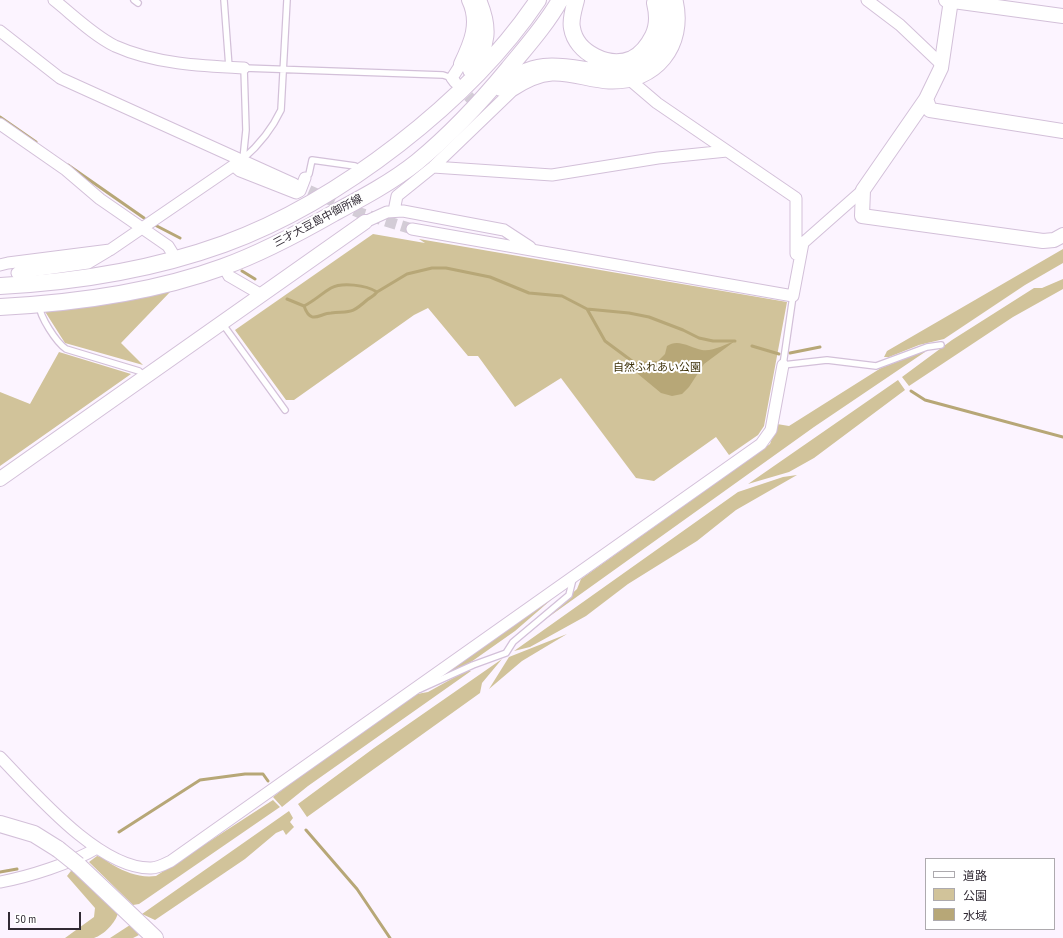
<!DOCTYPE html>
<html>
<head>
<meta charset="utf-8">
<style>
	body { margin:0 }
	#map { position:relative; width:1063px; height:938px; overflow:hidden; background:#fcf4ff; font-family:"PT Sans Narrow","Noto Sans JP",sans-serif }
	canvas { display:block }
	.legend { position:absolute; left:925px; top:858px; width:130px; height:72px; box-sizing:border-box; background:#fff; border:1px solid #adaaae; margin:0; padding:5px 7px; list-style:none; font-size:12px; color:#312a34 }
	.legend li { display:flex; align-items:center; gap:8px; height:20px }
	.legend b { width:20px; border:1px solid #adaaae }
	.scale { position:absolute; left:8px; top:912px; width:73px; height:18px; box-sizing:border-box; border:2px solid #312a34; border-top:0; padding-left:5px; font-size:12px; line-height:14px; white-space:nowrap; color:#312a34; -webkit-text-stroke:3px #fff; paint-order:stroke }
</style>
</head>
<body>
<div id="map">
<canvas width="1063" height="938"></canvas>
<ul class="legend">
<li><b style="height:5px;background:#fff"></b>道路</li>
<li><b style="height:11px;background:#d1c39a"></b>公園</li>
<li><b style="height:11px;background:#b7a777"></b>水域</li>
</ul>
<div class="scale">50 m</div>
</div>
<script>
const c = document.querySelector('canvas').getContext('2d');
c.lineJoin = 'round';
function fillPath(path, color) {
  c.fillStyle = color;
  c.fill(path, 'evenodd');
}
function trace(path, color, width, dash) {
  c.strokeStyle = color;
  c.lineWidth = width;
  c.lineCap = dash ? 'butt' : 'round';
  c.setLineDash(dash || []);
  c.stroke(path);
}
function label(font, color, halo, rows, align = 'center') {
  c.font = font + ' "PT Sans Narrow","Noto Sans JP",sans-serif';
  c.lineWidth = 4;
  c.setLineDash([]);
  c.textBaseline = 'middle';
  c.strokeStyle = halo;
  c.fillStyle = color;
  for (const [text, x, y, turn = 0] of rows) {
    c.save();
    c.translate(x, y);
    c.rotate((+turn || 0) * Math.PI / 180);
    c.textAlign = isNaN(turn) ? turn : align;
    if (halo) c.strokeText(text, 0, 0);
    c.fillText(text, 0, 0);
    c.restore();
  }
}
fillPath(new Path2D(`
	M 373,234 L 425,243 L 419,239 L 787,302 L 764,426 L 758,435 L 729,455 L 716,437 L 654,481 L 636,478 L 561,378 L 515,407 L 478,356 L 468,356 L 428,308 L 414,315 L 294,400 L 286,400 L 235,330 Z
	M 1063,249 L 1063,263 L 1025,285 L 944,339 L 919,345 L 889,357 L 884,357 L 887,351 Z
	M 1063,279 L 1063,289 L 1013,317 L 909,386 L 902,377 L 952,340 L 1034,288 L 1042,288 Z
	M 171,291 L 121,343 L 143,365 L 65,343 L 44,310 Z
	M 59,352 L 131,374 L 0,466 L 0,392 L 30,404 Z
	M 922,352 L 925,352 L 814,427 L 536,626 L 577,589 L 581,579 L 770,444 L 777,424 L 789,426 L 881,368 Z
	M 898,380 L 905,390 L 814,458 L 789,472 L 748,484 Z
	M 797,475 L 736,510 L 697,541 L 628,584 L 586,616 L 530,647 L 514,651 L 738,492 L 783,477 Z
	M 559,593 L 515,631 L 471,662 L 440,678 L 438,676 Z
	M 567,634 L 522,661 L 489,689 L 509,657 Z
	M 502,659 L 482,683 L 480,693 L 307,817 L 298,804 L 374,748 Z
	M 466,671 L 471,671 L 308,786 L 282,807 L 273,797 L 320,760 L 417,694 L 428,692 Z
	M 273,800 L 280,807 L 139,904 L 133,905 L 89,862 L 97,856 C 104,857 107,862 113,865 C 127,873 140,878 156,876 Z
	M 289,811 L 293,818 L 290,822 L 294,827 L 286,835 L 283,830 L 276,833 L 245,859 L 155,920 L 142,914 Z
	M 74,867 L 118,913 C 116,922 104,935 94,938 C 86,938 73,938 65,938 L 94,917 L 95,908 L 67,876 Z
	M 130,925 L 139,935 L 133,938 L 110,938 Z`), '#d1c39a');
fillPath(new Path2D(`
	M 735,341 L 704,364 L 689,387 L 682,394 L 672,396 L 661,393 L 638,374 L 633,362 L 658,361 L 665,354 L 667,346 C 678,338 691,348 702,350 C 712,352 726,344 735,341 Z`), '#b7a777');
trace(new Path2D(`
	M 0,117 L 36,142
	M 68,165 L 144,218
	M 153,224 L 180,238
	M 242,271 L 255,279
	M 287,299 L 304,306 C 314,301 321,294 331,288 C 342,282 366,285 377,292 L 407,274 L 432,268 L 446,268 L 490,277 L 529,293 L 562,296 L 587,309 L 629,313 L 649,317 L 683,330 L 699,338 L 713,341 L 735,341
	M 304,306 C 311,326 320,313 331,313 C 352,311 351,314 367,300 C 371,297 374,296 377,292
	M 587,309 L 605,341 L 636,364
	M 752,346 L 779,354
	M 790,353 L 820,347
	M 911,391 L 925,400 L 1063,437
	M 306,830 L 357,889 L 390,938
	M 119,832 L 200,780 L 245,774 L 263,774 L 268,781
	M 0,872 L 17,869`), '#b7a777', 3);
trace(new Path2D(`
	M 457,84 L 484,113
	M 294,184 L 360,213 L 412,229`), '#d3ccd6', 11, [11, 5.5]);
const service = new Path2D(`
	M 134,0 L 138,3
	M 224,0 L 229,67
	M 243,159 L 246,130 L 244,68 L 443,75 L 452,78
	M 243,159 C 259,145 272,129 281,110 L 287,0
	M 305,178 L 309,174 L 312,160 L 355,166
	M 793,296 L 783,365 L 827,360 L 876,366 L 927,347 L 941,345
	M 39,305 C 40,317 56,342 66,349 L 139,371 L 145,377
	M 222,323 L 285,410
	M 420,689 L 473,665 L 506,653 L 513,642 L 569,595 L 573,579`);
const minor = new Path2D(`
	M 54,0 C 73,15 93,35 115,46 C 155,64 201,66 244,68
	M 867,0 L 900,25 L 941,64
	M 0,31 L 60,78 L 294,184
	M 630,80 L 657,103 L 796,198 L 796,254
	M 455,82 L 452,78 L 461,64
	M 0,124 L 66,170 L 100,199 L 168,246 L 176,259
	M 234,166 L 240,171 L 296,193 L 300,191 L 305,178
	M 433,167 L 552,175 L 658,158 L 727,151
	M 394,211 L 397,196 L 433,167 L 512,91 C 524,83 537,76 552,75 C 571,74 590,82 609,83 C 657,85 688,46 677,0
	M 365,222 L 387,212 L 403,211 L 504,230 L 530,247
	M 412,229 L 793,296 L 803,243 L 863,190
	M 0,265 L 8,263 L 110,250 L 243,159
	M 224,267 L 229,276 L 260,294
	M 17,273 L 88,263 L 108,251
	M 0,757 C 34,792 99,869 151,868 C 158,868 165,864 171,861 L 761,444 L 771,430 L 783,365
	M 0,882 C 28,877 72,863 97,848`);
const tertiary = new Path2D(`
	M 946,0 L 1063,16
	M 951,0 L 941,68 L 926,99 L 863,190 L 862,216 L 1043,241 L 1054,240 L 1063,235
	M 461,64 C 471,43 480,23 469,0
	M 926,99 L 930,110 L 1063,131
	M 0,479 L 365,222`);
const secondary = new Path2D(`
	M 576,0 C 574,8 570,20 572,28 C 576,53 609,69 632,59 C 642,54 648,46 653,36 C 658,26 658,15 655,3
	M 471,70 C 488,45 490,28 478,0
	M 501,88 C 513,77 527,69 544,67 C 581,62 633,92 659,50 C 669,34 670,18 665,0
	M 0,286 C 76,282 152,270 224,244 C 339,202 470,101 538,0
	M 0,307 C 75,303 152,293 223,267 C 262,253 299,233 334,213 C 362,198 392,182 417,162 C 451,134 480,103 508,69 C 526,47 546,25 560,0
	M 0,824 L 34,834 L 58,849
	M 78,865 L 155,938`);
trace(service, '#d3c0d9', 8);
trace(minor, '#d3c0d9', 13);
trace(tertiary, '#d3c0d9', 16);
trace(secondary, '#d3c0d9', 18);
trace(service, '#fff', 5.5);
trace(minor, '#fff', 11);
trace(tertiary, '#fff', 14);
trace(secondary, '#fff', 16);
const secondaryBridge = new Path2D(`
	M 58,849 L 78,865`);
trace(secondaryBridge, '#d3c0d9', 18, []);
trace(secondaryBridge, '#fff', 16);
label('11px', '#312a34', '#fff', [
	["三才大豆島中御所線",318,221,-28]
]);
label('11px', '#3d3109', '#fff', [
	["自然ふれあい公園",657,368]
]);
</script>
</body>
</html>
